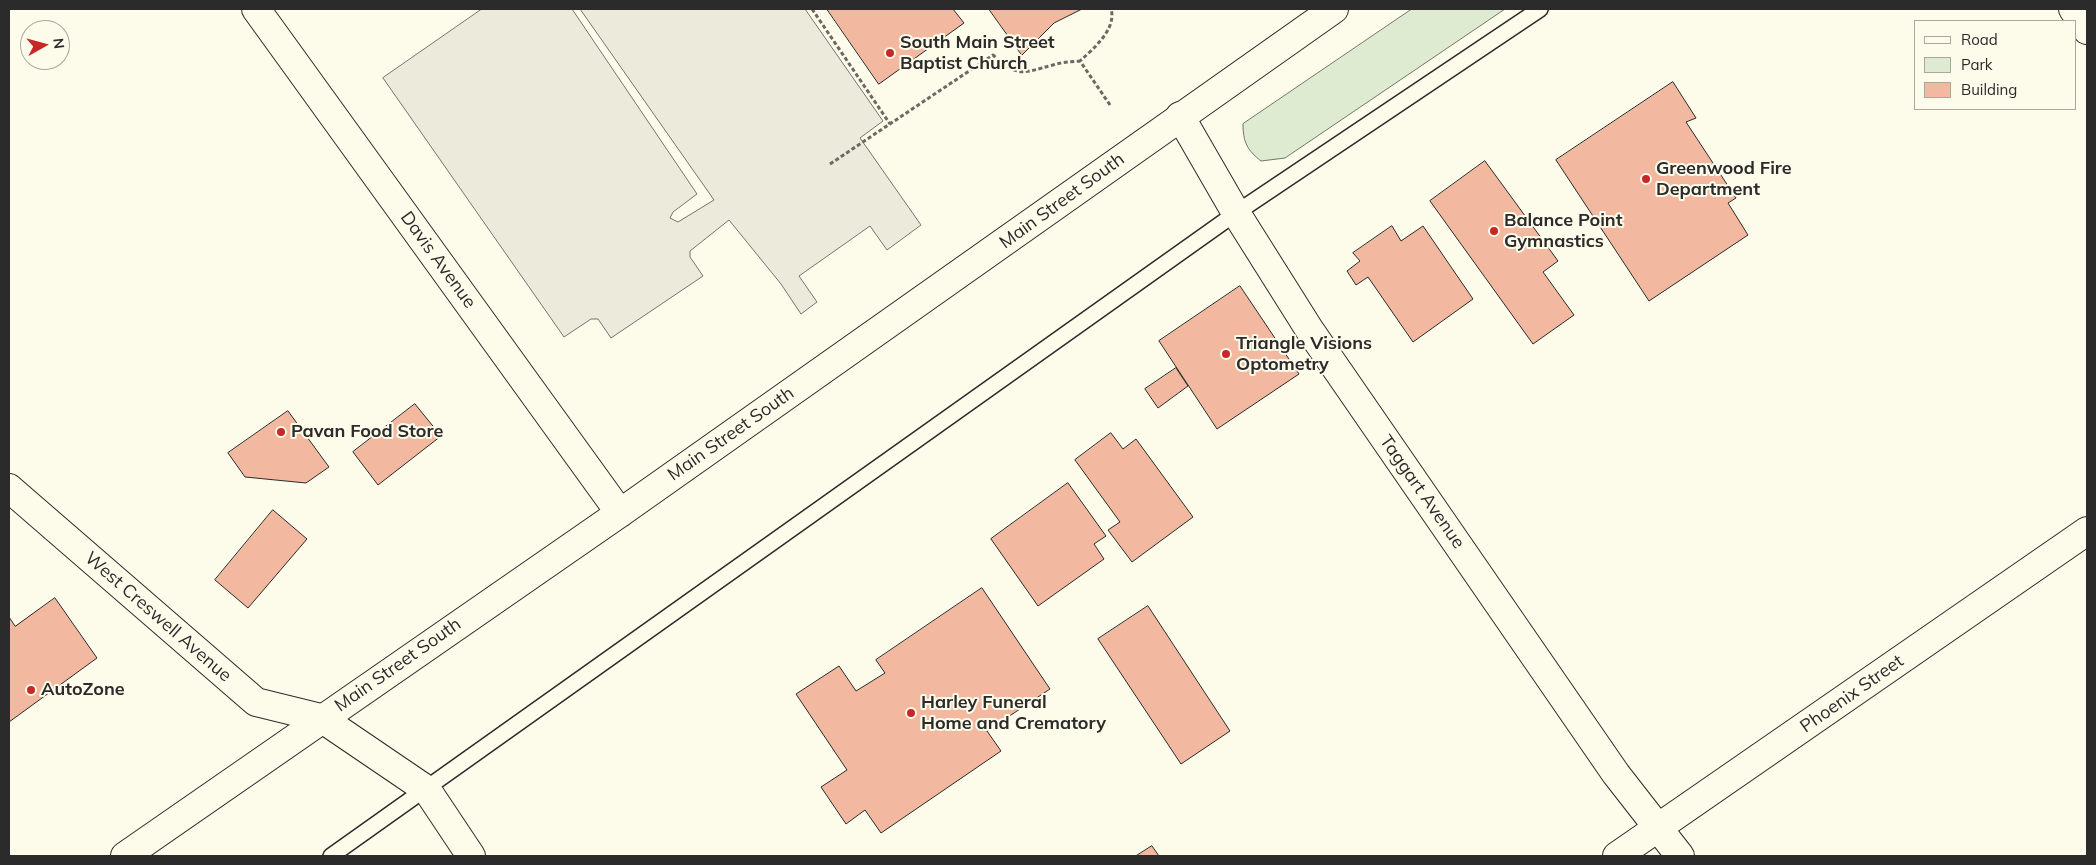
<!DOCTYPE html>
<html>
<head>
<meta charset="utf-8">
<style>
	body { margin:0 }
	#map { position:relative; width:2096px; height:865px; overflow:hidden; background:#fdfbea; font-family:Mulish,sans-serif }
	canvas { display:block }
	.frame { position:absolute; inset:0; border:10px solid #2b2b2b; pointer-events:none }
	.legend { position:absolute; left:1914px; top:20px; width:162px; height:90px; box-sizing:border-box; background:#fdfbea; border:1px solid #a9a89e; margin:0; padding:6px 9px; list-style:none; font-size:15px; color:#2b2b2b }
	.legend li { display:flex; align-items:center; gap:10px; height:25px }
	.legend b { width:25px; border:1px solid #a9a89e }
	.north { position:absolute; left:20px; top:20px; width:50px; height:50px; box-sizing:border-box; background:#fdfbea; border:1px solid #a9a89e; border-radius:50%; rotate:83deg; font-size:14px; font-weight:700; line-height:20px; text-align:center; color:#2b2b2b }
	.north::after { content:''; display:block; margin:auto; width:18px; height:22px; background:#c62828; clip-path:polygon(50% 0,100% 100%,50% 72%,0 100%) }
</style>
</head>
<body>
<div id="map">
<canvas width="2096" height="865"></canvas>
<div class="frame"></div>
<ul class="legend">
<li><b style="height:6px;background:#fdfbea"></b>Road</li>
<li><b style="height:14px;background:#deebd1"></b>Park</li>
<li><b style="height:14px;background:#f2b8a0"></b>Building</li>
</ul>
<div class="north">N</div>
</div>
<script>
const c = document.querySelector('canvas').getContext('2d');
c.lineJoin = 'round';
function fillPath(path, color) {
  c.fillStyle = color;
  c.fill(path, 'evenodd');
}
function trace(path, color, width, dash) {
  c.strokeStyle = color;
  c.lineWidth = width;
  c.lineCap = dash ? 'butt' : 'round';
  c.setLineDash(dash || []);
  c.stroke(path);
}
function label(font, color, halo, rows, align = 'center') {
  c.font = font + ' Mulish,sans-serif';
  c.lineWidth = 4;
  c.setLineDash([]);
  c.textBaseline = 'middle';
  c.strokeStyle = halo;
  c.fillStyle = color;
  for (const [text, x, y, turn = 0] of rows) {
    c.save();
    c.translate(x, y);
    c.rotate((+turn || 0) * Math.PI / 180);
    c.textAlign = isNaN(turn) ? turn : align;
    if (halo) c.strokeText(text, 0, 0);
    c.fillText(text, 0, 0);
    c.restore();
  }
}
const green = new Path2D(`
	M 1412,9 L 1505,9 L 1285,158 L 1261,161 C 1247,150 1243,142 1243,124 Z`);
fillPath(green, '#deebd1');
trace(green, '#74746e', 1);
const parking = new Path2D(`
	M 482,9 L 572,9 L 697,194 L 673,212 L 670,218 L 678,222 L 714,200 L 580,9 L 805,9 L 883,121 L 860,138 L 921,225 L 887,250 L 870,226 L 799,276 L 817,302 L 801,314 L 781,284 L 729,220 L 690,251 L 690,257 L 703,276 L 611,338 L 598,319 L 591,319 L 564,337 L 383,78 Z`);
fillPath(parking, '#eceadb');
trace(parking, '#74746e', 1);
const building = new Path2D(`
	M 827,9 L 953,9 L 964,23 L 879,84 Z
	M 989,9 L 1082,9 L 1054,23 L 1022,55 Z
	M 1673,82 L 1696,118 L 1686,122 L 1736,198 L 1728,203 L 1748,235 L 1649,301 L 1556,160 Z
	M 1485,161 L 1558,261 L 1543,272 L 1574,315 L 1533,344 L 1430,201 Z
	M 1392,226 L 1401,241 L 1423,226 L 1473,299 L 1413,342 L 1368,277 L 1356,285 L 1347,271 L 1360,261 L 1353,253 Z
	M 1240,286 L 1299,374 L 1217,429 L 1159,341 Z
	M 1176,368 L 1188,386 L 1158,408 L 1145,389 Z
	M 415,404 L 441,436 L 378,485 L 353,452 Z
	M 288,411 L 329,467 L 306,483 L 245,477 L 228,453 Z
	M 1111,433 L 1123,449 L 1136,439 L 1193,517 L 1132,562 L 1108,530 L 1120,522 L 1075,460 Z
	M 1068,483 L 1106,536 L 1094,544 L 1104,559 L 1038,606 L 991,539 Z
	M 273,510 L 307,539 L 248,608 L 215,580 Z
	M 982,588 L 1050,689 L 987,731 L 1001,751 L 881,833 L 865,810 L 846,824 L 821,787 L 847,770 L 796,694 L 839,666 L 856,691 L 885,673 L 876,660 Z
	M 55,598 L 97,658 L 9,722 L 9,617 L 15,626 Z
	M 1148,606 L 1230,731 L 1181,764 L 1098,639 Z
	M 1152,846 L 1159,856 L 1136,856 Z`);
fillPath(building, '#f2b8a0');
trace(building, '#2b2b2b', 1);
const lane = new Path2D(`
	M 331,856 L 1236,213 L 1540,9`);
const street = new Path2D(`
	M 256,9 L 620,513
	M 2073,9 L 2087,30
	M 1180,116 L 1236,213 L 1309,329 L 1616,774 L 1680,856
	M 9,488 L 256,702 L 321,718 L 427,790 L 471,856
	M 1617,856 L 2087,531`);
const primary = new Path2D(`
	M 125,856 L 620,513 L 1334,9`);
trace(lane, '#2b2b2b', 18);
trace(street, '#2b2b2b', 30);
trace(primary, '#2b2b2b', 30);
trace(new Path2D(`
	M 812,9 L 890,124
	M 1110,105 L 1080,61 C 1093,49 1117,29 1111,9
	M 830,164 L 993,55 C 1019,78 1022,73 1053,65 C 1061,62 1071,62 1080,61`), '#6a6964', 3, [4, 2.5]);
trace(lane, '#fdfbea', 15);
trace(street, '#fdfbea', 28);
trace(primary, '#fdfbea', 28);
for (const [x, y, r, color] of [
	[890,53,5,"#c62828"],
	[1646,179,5,"#c62828"],
	[1494,231,5,"#c62828"],
	[1226,354,5,"#c62828"],
	[281,432,5,"#c62828"],
	[31,690,5,"#c62828"],
	[911,713,5,"#c62828"]
]) {
  const dot = new Path2D();
  dot.arc(x, y, r, 0, 2 * Math.PI);
  c.fillStyle = color;
  c.fill(dot);
  trace(dot, '#fdfbea', 2);
}
label('bold 18px', '#2b2b2b', '#fdfbea', [
	["South Main Street",900,43],
	["Baptist Church",900,64],
	["Greenwood Fire",1656,169],
	["Department",1656,190],
	["Balance Point",1504,221],
	["Gymnastics",1504,242],
	["Triangle Visions",1236,344],
	["Optometry",1236,365],
	["Pavan Food Store",291,432],
	["AutoZone",41,690],
	["Harley Funeral",921,703],
	["Home and Crematory",921,724]
], 'left');
label('18px', '#2b2b2b', '#fdfbea', [
	["Main Street South",1062,201,-36],
	["Davis Avenue",438,260,54],
	["Main Street South",731,434,-35],
	["Taggart Avenue",1422,492,55],
	["West Creswell Avenue",158,617,41],
	["Main Street South",398,665,-35],
	["Phoenix Street",1852,694,-35]
]);
</script>
</body>
</html>
